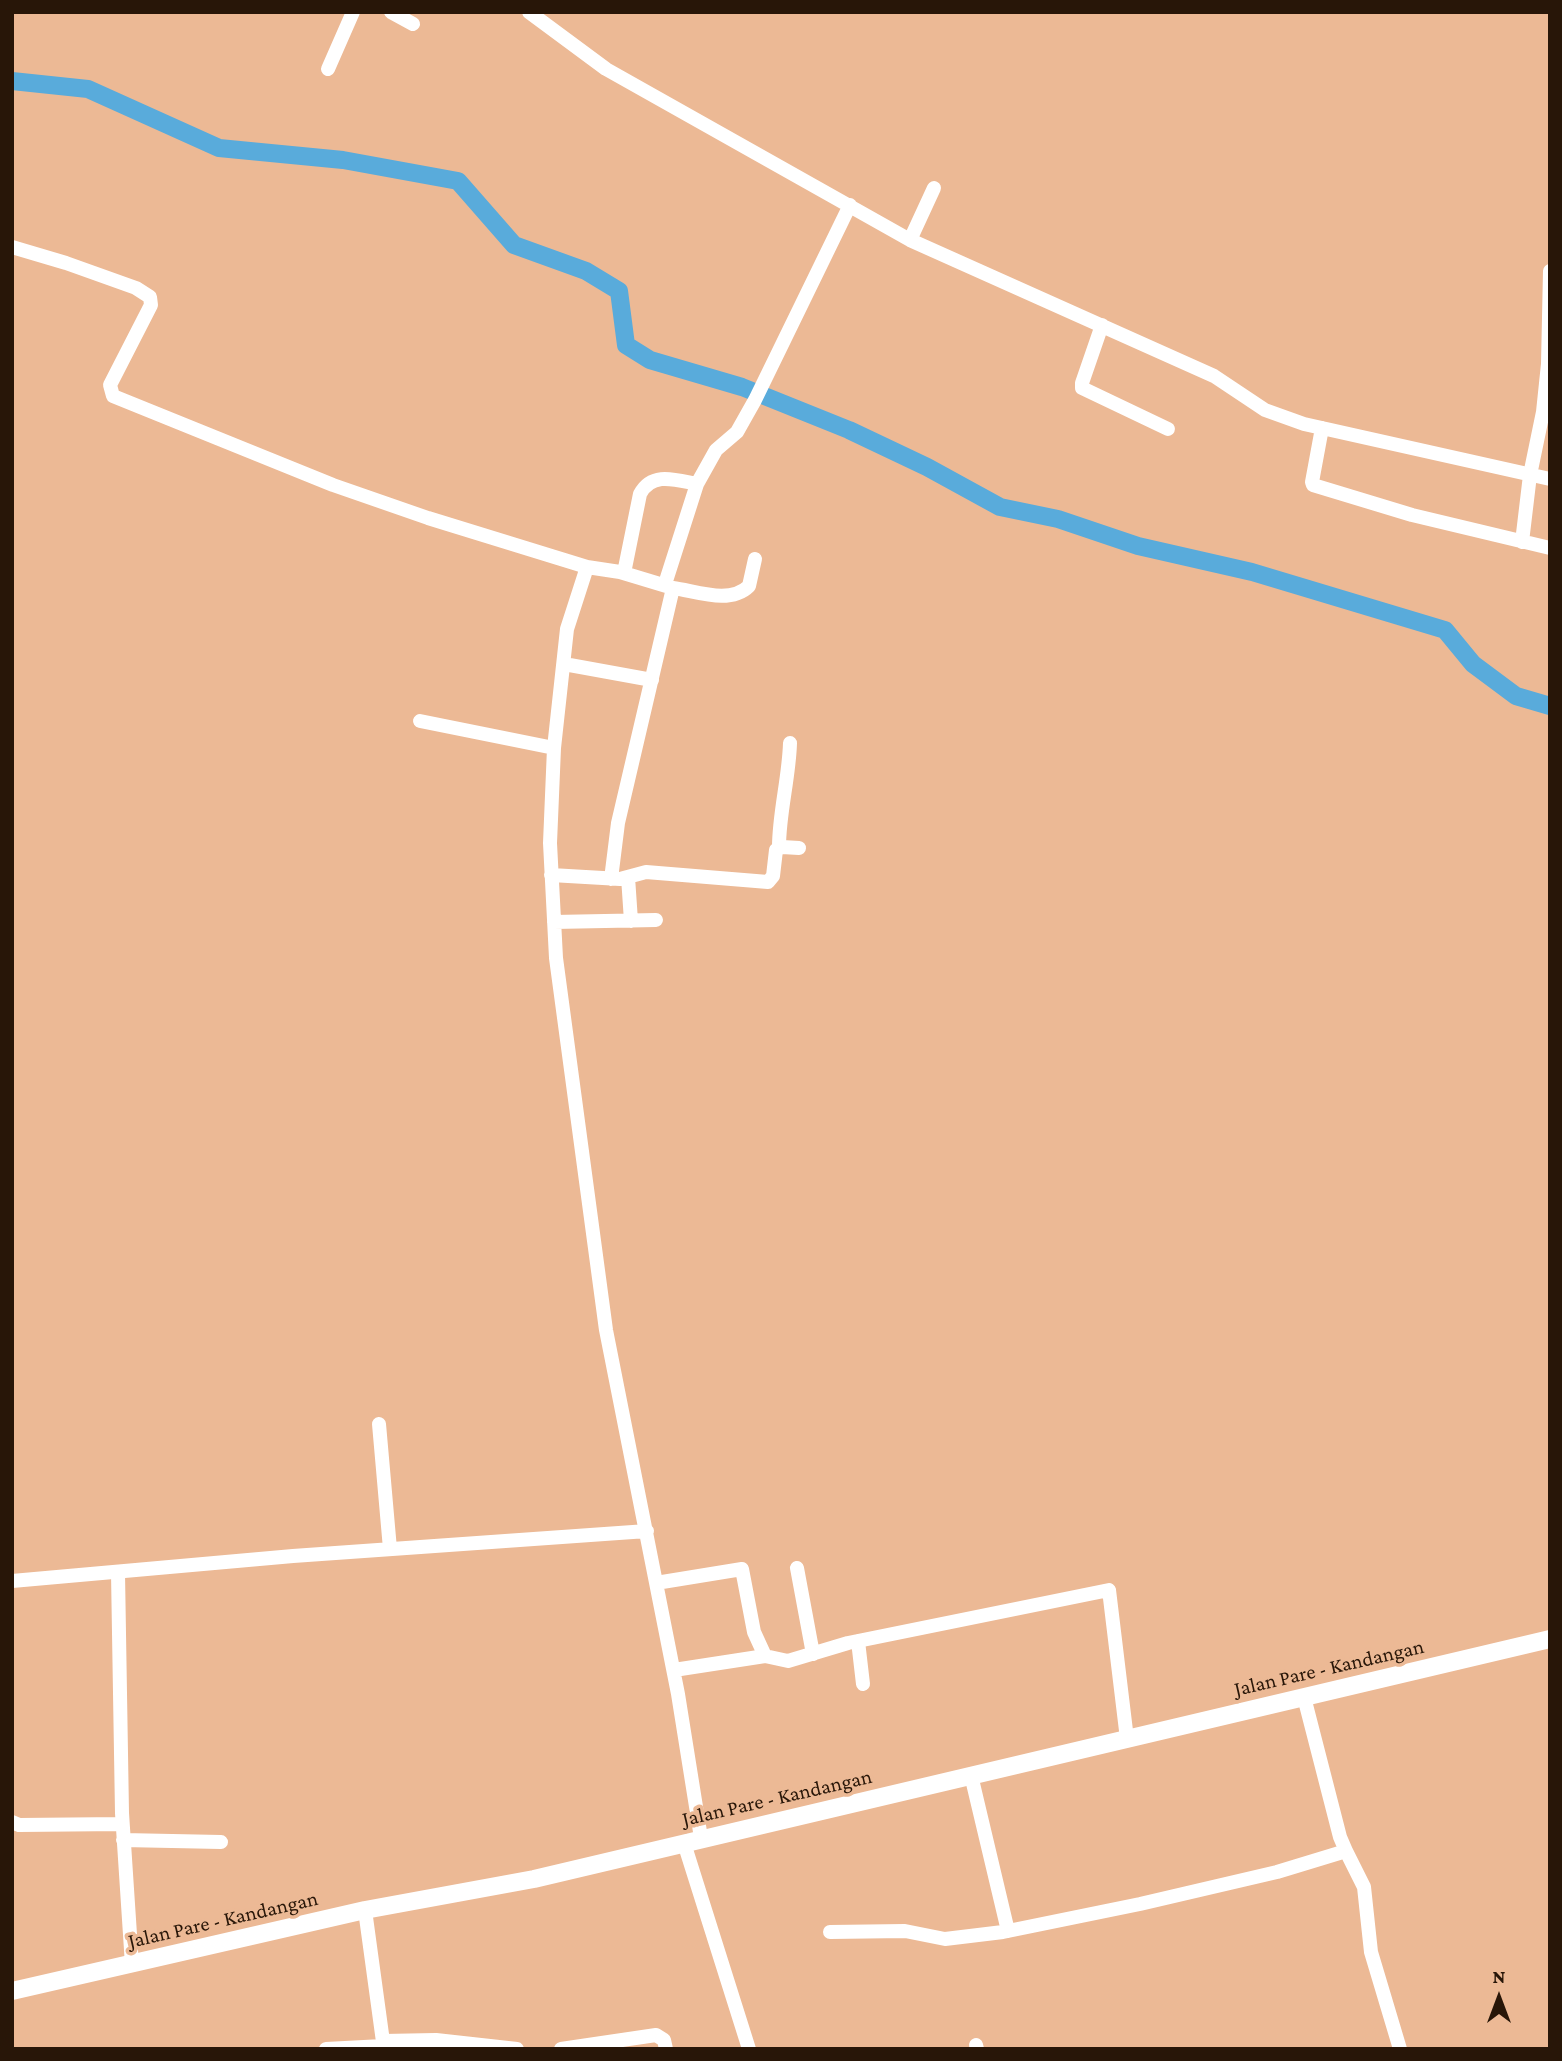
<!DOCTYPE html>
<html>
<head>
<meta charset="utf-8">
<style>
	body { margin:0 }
	#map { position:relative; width:1562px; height:2061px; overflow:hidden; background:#ecb995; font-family:"Crimson Pro",serif }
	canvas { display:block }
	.frame { position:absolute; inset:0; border:14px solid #281608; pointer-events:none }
	.north { position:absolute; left:1464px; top:1963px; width:70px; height:70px; -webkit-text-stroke:5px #ecb995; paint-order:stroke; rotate:0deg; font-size:19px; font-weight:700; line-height:28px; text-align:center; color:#281608 }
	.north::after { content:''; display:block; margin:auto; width:24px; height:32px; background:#281608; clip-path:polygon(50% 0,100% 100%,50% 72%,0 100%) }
</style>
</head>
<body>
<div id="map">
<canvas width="1562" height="2061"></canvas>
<div class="frame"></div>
<div class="north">N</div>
</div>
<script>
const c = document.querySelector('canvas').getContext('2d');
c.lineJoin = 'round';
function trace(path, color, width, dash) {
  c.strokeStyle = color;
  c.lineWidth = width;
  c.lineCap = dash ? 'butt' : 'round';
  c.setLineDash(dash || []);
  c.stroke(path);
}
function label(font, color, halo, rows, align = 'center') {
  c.font = font + ' "Crimson Pro",serif';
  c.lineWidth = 7;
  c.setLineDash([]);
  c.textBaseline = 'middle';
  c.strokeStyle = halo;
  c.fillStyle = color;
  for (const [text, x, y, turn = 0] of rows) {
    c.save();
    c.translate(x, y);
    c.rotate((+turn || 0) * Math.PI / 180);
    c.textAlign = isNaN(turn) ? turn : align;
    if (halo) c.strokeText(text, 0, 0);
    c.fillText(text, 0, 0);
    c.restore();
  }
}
trace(new Path2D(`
	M 12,81 L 88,89 L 219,148 L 343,160 L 458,181 L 514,245 L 586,271 L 619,291 L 626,345 L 650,360 L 742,387 L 849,430 L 927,467 L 1000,507 L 1058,519 L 1138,546 L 1252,572 L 1445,630 L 1473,664 L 1516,696 L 1550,706`), '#59abdb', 18);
trace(new Path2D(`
	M 391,12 L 413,24
	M 529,12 L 606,69 L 910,240 L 1214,376 L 1265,410 L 1304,424 L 1550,479
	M 328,69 L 353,12
	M 910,240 L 934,188
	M 12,247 L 66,263 L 136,288 L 150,297 L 151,305 L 110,385 L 113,396 L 333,485 L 428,518 L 587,567 L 567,629 L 554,748 L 550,843 L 556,958 L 606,1330 L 678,1694 L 701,1838
	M 1102,325 L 1082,383 L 1082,388 L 1168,429
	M 1322,428 L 1312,482 L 1313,485 L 1412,515 L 1550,548
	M 1522,542 L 1530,475 L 1543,412 L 1548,364 L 1550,271
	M 587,567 L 620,572 L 673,588 L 618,823 L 611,879
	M 624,573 L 640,494 C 652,471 676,480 697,484
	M 665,584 L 697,484 L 716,450 L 737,432 L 755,400 L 850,205
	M 673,588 C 696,591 730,605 749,586 L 755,559
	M 564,664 L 652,680
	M 420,721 L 554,748
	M 779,847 C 779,813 789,778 790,743
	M 551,875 L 620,879 L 646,872 L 768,882 L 773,876 L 776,850 L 782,847 L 799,848
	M 628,877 L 631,921
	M 554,922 L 656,920
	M 379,1424 L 390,1549
	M 797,1568 L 813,1654
	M 118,1573 L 122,1813 L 132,1965
	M 12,1581 L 293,1556 L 647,1531
	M 656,1583 L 742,1569 L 754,1632 L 765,1656 L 788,1661 L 848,1643 L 1109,1590 L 1127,1739
	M 858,1641 L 863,1684
	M 674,1670 L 765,1656
	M 971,1775 L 1008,1931
	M 12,1822 L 19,1825 L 122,1824
	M 123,1840 L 221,1842
	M 684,1843 L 749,2049
	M 1346,1851 L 1364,1887 L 1371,1952 L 1400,2049
	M 365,1910 L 384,2049
	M 830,1932 L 905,1931 L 945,1939 L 1003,1932 L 1140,1904 L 1277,1872 L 1346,1851 L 1340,1837 L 1304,1697
	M 383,2041 L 436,2040 L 517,2049
	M 976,2045 L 977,2049
	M 326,2049 L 383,2046
	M 561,2049 L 656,2035 L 664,2040 L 666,2049`), '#fff', 14);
trace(new Path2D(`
	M 12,1991 L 365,1910 L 534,1879 L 1550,1639`), '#fff', 18);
label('21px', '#281608', '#ecb995', [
	["Jalan Pare - Kandangan",1329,1668,-13],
	["Jalan Pare - Kandangan",777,1798,-13],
	["Jalan Pare - Kandangan",223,1920,-13]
]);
</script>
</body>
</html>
